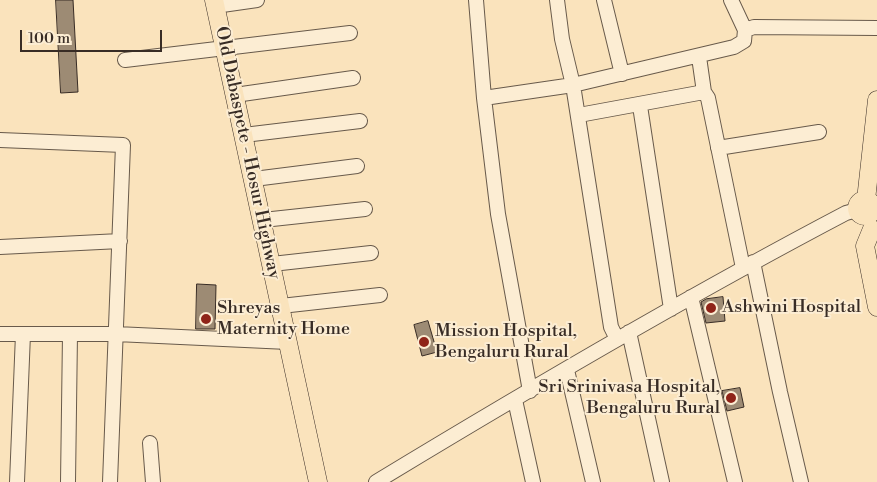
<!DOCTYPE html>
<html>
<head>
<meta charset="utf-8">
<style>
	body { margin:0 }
	#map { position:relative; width:877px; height:482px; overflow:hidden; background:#fae3bc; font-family:"Libre Bodoni",serif }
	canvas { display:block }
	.scale { position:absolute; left:20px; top:30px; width:142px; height:22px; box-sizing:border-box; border:2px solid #382c25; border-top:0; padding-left:6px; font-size:15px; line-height:18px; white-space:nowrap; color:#382c25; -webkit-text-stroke:4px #fcedd3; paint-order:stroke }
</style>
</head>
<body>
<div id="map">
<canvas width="877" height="482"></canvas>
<div class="scale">100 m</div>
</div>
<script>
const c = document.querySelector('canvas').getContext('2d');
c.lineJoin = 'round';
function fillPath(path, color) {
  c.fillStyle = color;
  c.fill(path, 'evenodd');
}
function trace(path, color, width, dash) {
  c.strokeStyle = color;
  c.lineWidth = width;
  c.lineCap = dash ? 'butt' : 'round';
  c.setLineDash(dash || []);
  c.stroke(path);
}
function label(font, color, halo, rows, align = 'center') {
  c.font = font + ' "Libre Bodoni",serif';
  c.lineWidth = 4;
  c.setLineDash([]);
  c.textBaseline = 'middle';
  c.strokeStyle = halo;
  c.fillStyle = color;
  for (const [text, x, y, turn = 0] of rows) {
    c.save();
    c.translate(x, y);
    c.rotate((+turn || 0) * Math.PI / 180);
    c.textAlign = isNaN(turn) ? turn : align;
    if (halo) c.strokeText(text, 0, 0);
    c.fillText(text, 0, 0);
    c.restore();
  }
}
const building = new Path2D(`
	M 56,0 L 73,0 L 78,92 L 61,93 Z
	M 197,284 L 216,285 L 215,329 L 196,329 Z
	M 723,297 L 725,321 L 706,323 L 701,302 L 706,299 Z
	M 428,321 L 437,352 L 422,356 L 414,325 Z
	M 740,388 L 744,407 L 727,411 L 722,391 Z`);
fillPath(building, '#9d8b74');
trace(building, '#382c25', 1);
const minor = new Path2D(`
	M 476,0 L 484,98 L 498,214 L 530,391
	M 604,0 L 622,74
	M 215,6 L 257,0
	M 745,30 L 754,27 L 877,28
	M 699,57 L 704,92 L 708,98 L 743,268
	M 125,60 L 350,33
	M 235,95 L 353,78
	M 484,98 L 573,85 L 562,39 L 557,0
	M 640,106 L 671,309
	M 579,115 L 704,92
	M 244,135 L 360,121
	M 0,140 L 123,145 L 110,482
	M 718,148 L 819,132
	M 254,179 L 357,166
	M 263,220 L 365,209
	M 0,247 L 120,241
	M 753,262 L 780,392 L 801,482
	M 272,264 L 371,253
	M 691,297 L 735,482
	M 281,306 L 380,295
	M 629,332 L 662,482
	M 0,334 L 116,334 L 288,342
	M 617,339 L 611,327 L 573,85 L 734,47 L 744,41 L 745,30 L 731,0
	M 567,370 L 593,482
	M 515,400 L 533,482
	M 150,443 L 153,482
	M 17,482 L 23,334
	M 68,482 L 70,334
	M 376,482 C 531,388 686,297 846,213 L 857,210`);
const major = new Path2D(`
	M 214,0 L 318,482
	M857 208a8 8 0 1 1 16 0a8 8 0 1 1-16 0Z
	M 866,200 L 877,100
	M 872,229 L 865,246 L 877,307`);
trace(minor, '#685a4b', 16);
trace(major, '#382c25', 19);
trace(minor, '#fcedd3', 14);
trace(major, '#fae3bc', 18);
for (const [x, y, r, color] of [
	[711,308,6,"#8f2418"],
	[206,319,6,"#8f2418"],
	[424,342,6,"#8f2418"],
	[731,398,6,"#8f2418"]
]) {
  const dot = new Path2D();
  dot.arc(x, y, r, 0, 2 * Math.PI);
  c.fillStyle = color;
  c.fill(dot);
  trace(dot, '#fcedd3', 2);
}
label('18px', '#382c25', '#fcedd3', [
	["Old Dabaspete - Hosur Highway",247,153,78]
]);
label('18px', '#382c25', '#fcedd3', [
	["Ashwini Hospital",722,308],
	["Shreyas",217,309],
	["Maternity Home",217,330],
	["Mission Hospital,",435,332],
	["Bengaluru Rural",435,353],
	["Sri Srinivasa Hospital,",720,388,"right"],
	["Bengaluru Rural",720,409,"right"]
], 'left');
</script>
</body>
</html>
